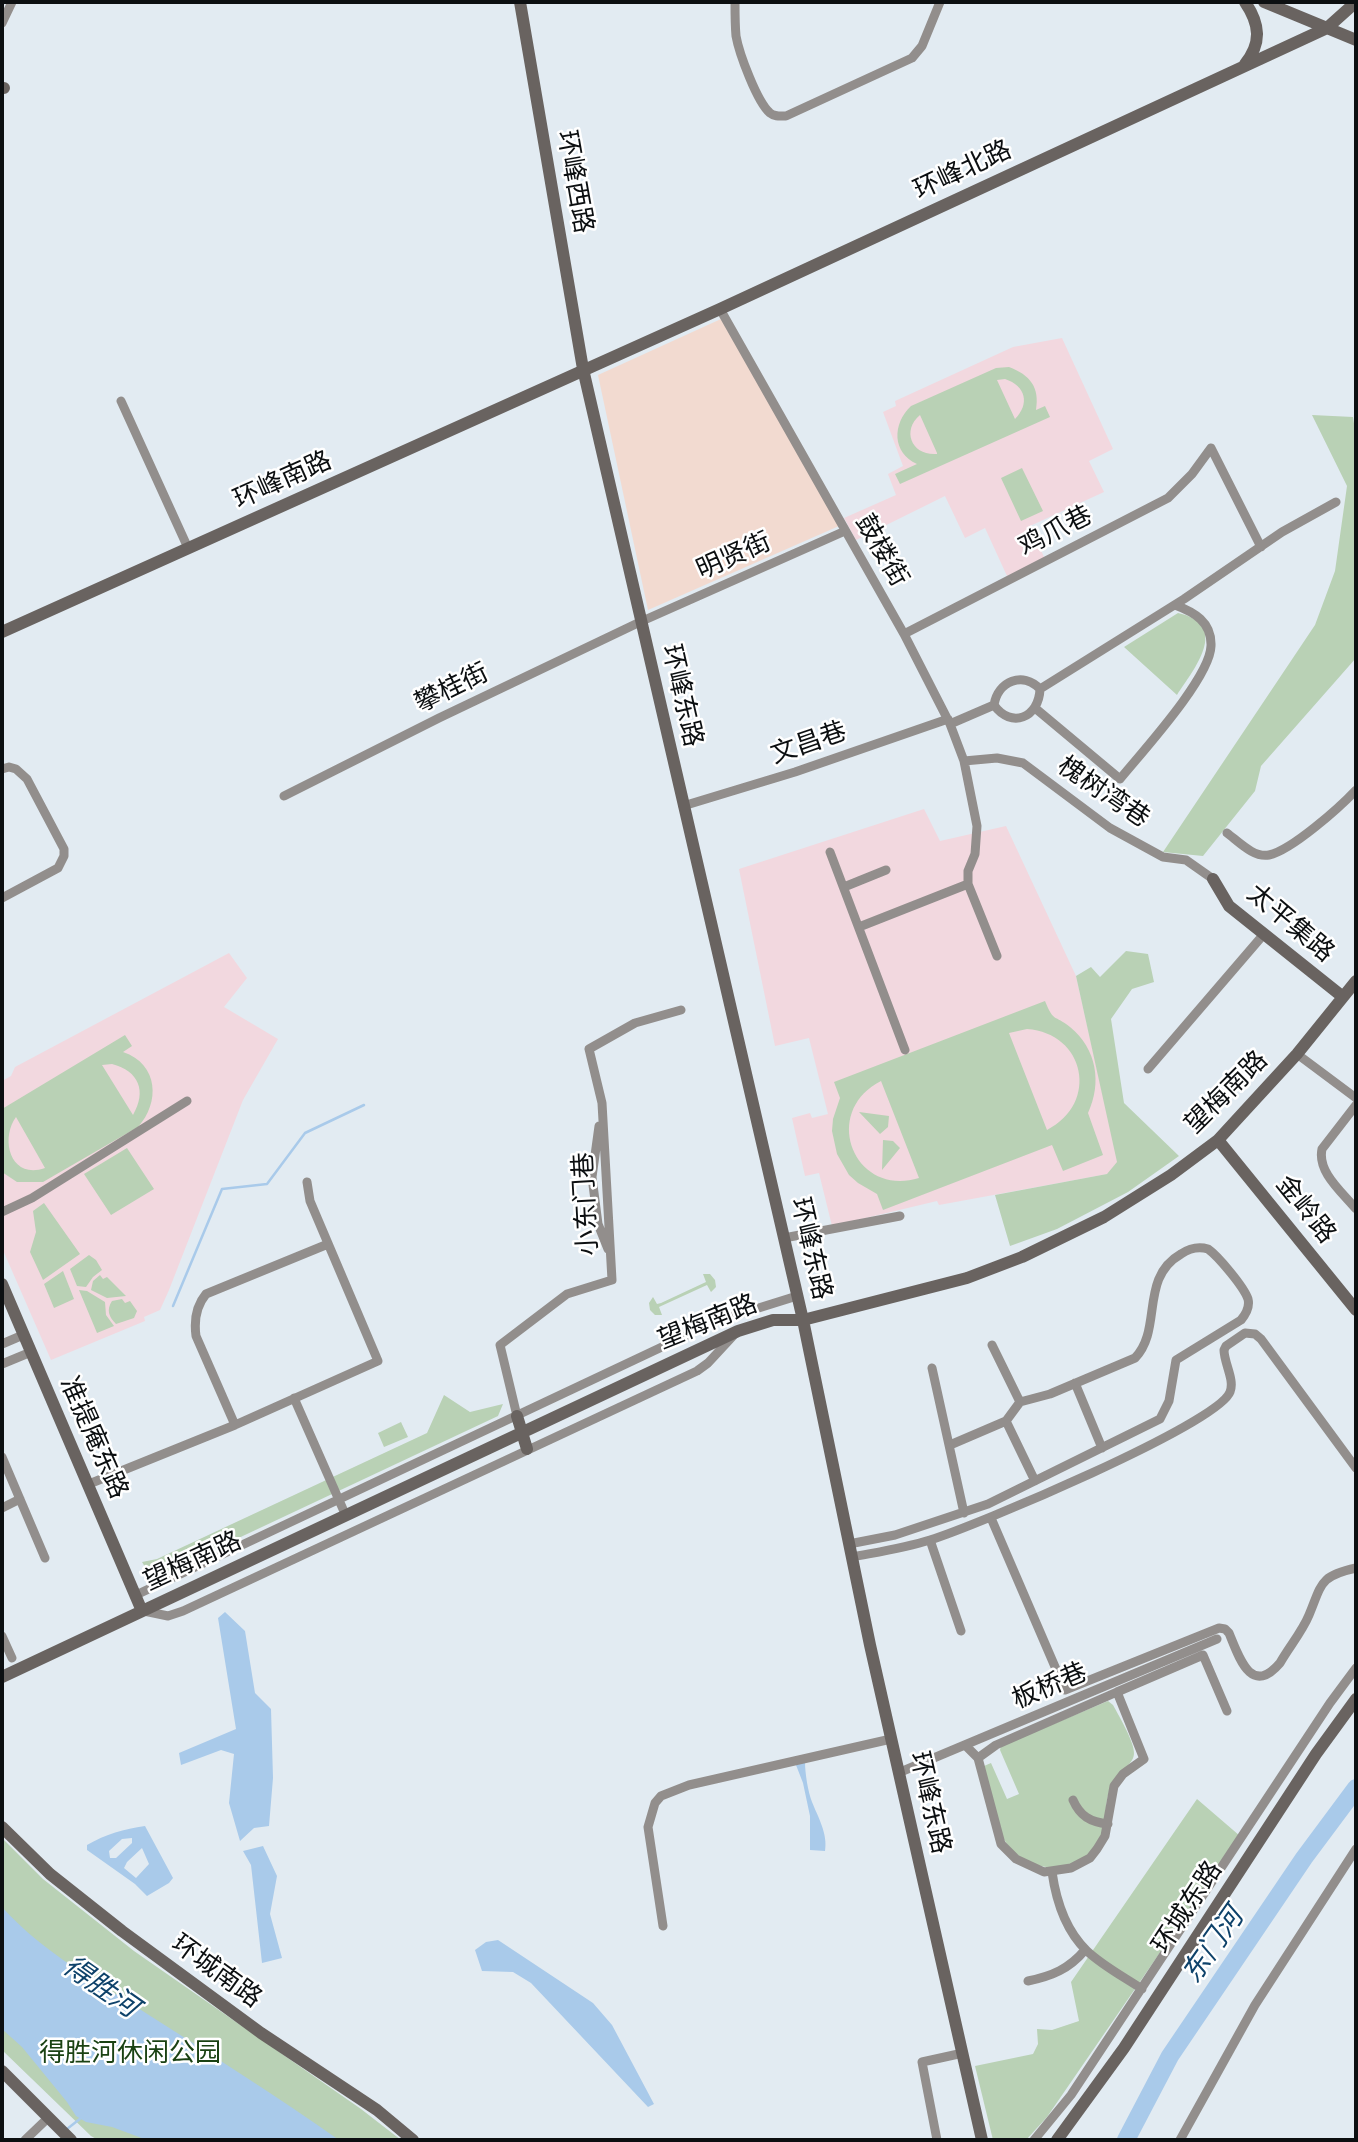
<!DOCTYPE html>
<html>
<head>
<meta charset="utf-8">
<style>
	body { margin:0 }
	#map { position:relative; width:1358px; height:2142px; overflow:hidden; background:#e2ebf2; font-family:Signika,sans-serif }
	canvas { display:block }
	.frame { position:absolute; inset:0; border:4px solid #0c0f11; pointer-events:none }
</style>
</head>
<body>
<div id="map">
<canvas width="1358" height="2142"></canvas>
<div class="frame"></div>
</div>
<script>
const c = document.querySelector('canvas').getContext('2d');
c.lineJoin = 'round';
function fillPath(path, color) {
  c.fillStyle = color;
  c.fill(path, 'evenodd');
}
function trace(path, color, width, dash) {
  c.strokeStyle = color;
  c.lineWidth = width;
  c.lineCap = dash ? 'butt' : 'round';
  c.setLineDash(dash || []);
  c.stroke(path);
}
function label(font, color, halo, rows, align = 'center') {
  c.font = font + ' Signika,"Noto Sans SC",sans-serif';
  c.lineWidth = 5;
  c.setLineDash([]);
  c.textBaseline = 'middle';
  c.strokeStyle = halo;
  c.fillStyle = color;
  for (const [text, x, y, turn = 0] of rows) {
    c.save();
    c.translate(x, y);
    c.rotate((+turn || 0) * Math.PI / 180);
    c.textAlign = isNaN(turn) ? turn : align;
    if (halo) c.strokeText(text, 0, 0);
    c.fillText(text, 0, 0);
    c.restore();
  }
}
fillPath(new Path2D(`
	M 721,319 L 839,526 L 648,610 L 598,375 Z`), '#f2dad0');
fillPath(new Path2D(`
	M 1062,338 L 1113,449 L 1089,461 L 1104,492 L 1030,526 L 1045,559 L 1007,576 L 985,528 L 965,538 L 945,496 L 856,540 L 844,518 L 896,495 L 888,474 L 903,466 L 883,412 L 896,406 L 895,401 L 1013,347 Z
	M 924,809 L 940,841 L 1006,826 L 1076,976 L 1118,1162 L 1108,1174 L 939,1205 L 937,1201 L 832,1226 L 819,1173 L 805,1176 L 792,1118 L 810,1113 L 812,1118 L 828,1114 L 809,1038 L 775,1046 L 739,869 Z
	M 229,953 L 247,978 L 224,1007 L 278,1039 L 243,1100 L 169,1290 L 160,1310 L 144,1317 L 145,1321 L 51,1360 L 2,1248 L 2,1081 L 11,1076 L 15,1067 Z`), '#f2d8df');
fillPath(new Path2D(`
	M 1009,367 C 1030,375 1040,387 1036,410 L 1045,406 L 1050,417 L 900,484 L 895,474 L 917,464 C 892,453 892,424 911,406 L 996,368 ZM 1005,379 C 1026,386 1030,404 1015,419 L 997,380 ZM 920,415 L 937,453 L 937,454 C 912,456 901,431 920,415 Z
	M 1312,415 L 1353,417 L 1356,436 L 1356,658 L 1261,766 L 1255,791 L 1203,856 L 1163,852 L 1315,625 L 1335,571 L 1347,486 Z
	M 1022,468 L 1043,511 L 1021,521 L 1001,478 Z
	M 1178,613 C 1231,625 1194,669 1177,695 L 1124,647 Z
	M 1126,951 L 1148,954 L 1154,982 L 1132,989 L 1111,1019 L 1124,1103 L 1179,1156 L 1128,1192 L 1057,1229 L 1010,1246 L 995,1195 L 1107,1174 L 1117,1162 L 1076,976 L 1091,967 L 1100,977 Z
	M 1045,1001 C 1054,1023 1054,1014 1070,1027 C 1097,1049 1102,1083 1088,1113 L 1103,1155 L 1063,1171 L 1052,1145 L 883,1210 L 877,1194 L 858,1183 L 849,1175 L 837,1154 L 832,1131 L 833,1119 L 840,1098 L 834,1082 ZM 1027,1029 C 1085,1033 1100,1103 1047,1130 L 1009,1033 ZM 881,1081 L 919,1178 C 854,1198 820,1112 881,1081 Z
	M 125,1035 L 132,1046 L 123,1052 C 159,1064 160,1103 138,1127 L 43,1182 L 17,1182 L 2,1172 L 2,1109 ZM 112,1064 C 139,1071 147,1091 133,1115 L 102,1065 ZM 16,1117 L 45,1168 C 10,1180 0,1139 16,1117 Z
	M 859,1112 L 889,1116 L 888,1127 L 880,1134 Z
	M 883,1140 L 893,1141 L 900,1148 L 882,1170 Z
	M 127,1148 L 154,1189 L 111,1215 L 84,1174 Z
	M 44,1203 L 80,1254 L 43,1280 L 30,1252 L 36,1232 L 33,1211 Z
	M 89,1255 L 96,1260 L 102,1270 L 93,1277 L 86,1287 L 77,1286 L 70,1269 Z
	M 63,1271 L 74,1299 L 54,1308 L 44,1284 Z
	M 703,1274 L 710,1274 L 715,1280 L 716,1287 L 711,1292 L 707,1285 L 659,1307 L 662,1315 L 655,1315 L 650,1310 L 649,1303 L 653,1297 L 657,1304 L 661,1303 L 706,1282 Z
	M 100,1275 L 103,1279 L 107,1277 L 126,1296 L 107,1298 L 91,1290 L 93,1281 Z
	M 79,1290 L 87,1291 L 105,1302 L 106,1315 L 114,1326 L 97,1333 Z
	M 122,1299 L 125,1303 L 130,1301 L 137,1311 L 134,1318 L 116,1324 C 109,1317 106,1310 112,1301 Z
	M 444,1395 L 470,1412 L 503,1404 L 498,1416 L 162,1574 L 145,1567 L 142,1562 L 157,1559 L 427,1433 Z
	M 401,1422 L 408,1437 L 384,1447 L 378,1433 Z
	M 1108,1701 L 1113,1705 C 1119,1716 1135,1743 1134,1754 C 1133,1766 1114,1775 1110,1789 C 1104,1804 1107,1822 1101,1836 C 1082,1880 1023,1876 1002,1836 L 984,1766 L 991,1763 L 1007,1799 L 1019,1794 L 1000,1750 L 1001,1746 Z
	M 1197,1799 L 1240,1836 L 1047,2117 L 1026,2140 L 993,2140 L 975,2066 L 1033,2054 L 1038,2044 L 1037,2029 L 1052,2030 L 1079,2021 L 1071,1982 Z
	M 2,1838 L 43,1879 L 134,1951 L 361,2109 L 401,2140 L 98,2140 L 91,2136 L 2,2050 Z`), '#b9d1b5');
fillPath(new Path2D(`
	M 225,1612 L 245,1631 L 255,1693 L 271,1709 L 273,1778 L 269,1826 L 254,1828 L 240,1841 L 229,1803 L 234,1754 L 221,1750 L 181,1765 L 179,1753 L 236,1729 L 218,1618 Z
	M 805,1762 C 805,1773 808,1792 812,1802 C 818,1817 828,1834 825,1851 L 810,1850 L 810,1816 L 803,1783 L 796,1765 Z
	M 145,1826 L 173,1878 L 169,1883 L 147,1896 L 135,1884 L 87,1850 L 87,1845 C 106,1834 124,1829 145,1826 ZM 132,1838 L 132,1843 L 116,1858 L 110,1858 L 109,1851 L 122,1839 ZM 142,1848 L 149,1864 L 136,1878 L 124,1868 L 127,1862 Z
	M 263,1846 L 277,1876 L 270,1914 L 282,1958 L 262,1963 L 251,1865 L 243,1851 Z
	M 2,1907 C 43,1953 101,1984 152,2017 C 215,2057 278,2097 339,2140 L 147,2140 L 112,2127 L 86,2122 L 76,2116 L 67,2102 L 22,2047 L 2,2029 Z
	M 498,1940 L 593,2003 L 612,2025 L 654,2104 L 648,2107 L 531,1983 L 513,1972 L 482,1971 L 475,1950 L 486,1942 Z`), '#a9caea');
trace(new Path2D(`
	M 173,1306 L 222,1189 L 267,1184 L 305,1133 L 364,1105
	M 67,2129 L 81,2118`), '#a9caea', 2.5);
trace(new Path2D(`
	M 1126,2140 L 1170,2056 L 1304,1858 L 1356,1788`), '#a9caea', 18);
trace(new Path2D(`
	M 735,2 C 735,13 735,25 736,36 C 739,53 757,102 770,113 C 775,117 780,116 786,116 L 912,58 L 922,46 L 940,2
	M 2,23 L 12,2
	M 720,309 L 904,634 L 950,724 L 964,761 L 977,826 L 975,854 L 968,871 L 968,884 L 997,956
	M 121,401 L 188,548
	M 904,634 L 1168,498 L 1192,474 L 1211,448 L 1261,547
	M 1040,689 L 1184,599 L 1282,532 L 1336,502
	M 1035,708 L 1120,779 C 1142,752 1210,678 1211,646 C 1212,622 1194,612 1175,605
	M 950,724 L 994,705 C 1011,729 1039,718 1040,689 C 1023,671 998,681 994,705
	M 964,761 L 997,758 L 1023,763 L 1110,828 L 1163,857 L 1186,860 L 1213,879
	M 2,769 L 9,767 L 16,769 L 27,779 L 64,849 L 64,856 L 58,868 L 2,898
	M 284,796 L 439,718 L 640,622 L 845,531
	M 683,806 L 795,772 L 948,719
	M 1227,833 C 1239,842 1254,858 1269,855 C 1292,850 1340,807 1356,790
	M 830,852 L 905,1050
	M 844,887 L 886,870
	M 859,927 L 968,884
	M 1297,1054 L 1356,1098
	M 1148,1069 L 1264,934
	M 1356,1105 L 1322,1149 C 1317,1172 1342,1192 1356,1209
	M 599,1126 L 592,1177 L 598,1224 L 608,1249
	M 2,1212 L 32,1198 L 187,1101
	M 784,1238 L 900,1216
	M 2,1344 L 23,1335
	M 992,1345 L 1020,1402
	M 2,1364 L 31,1352
	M 932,1368 L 964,1513
	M 1075,1383 L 1102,1448
	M 294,1398 L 346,1516
	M 517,1416 L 500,1345 L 567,1294 L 612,1280 L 602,1103 L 589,1049 L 635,1023 L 681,1010
	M 1006,1421 L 1035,1481
	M 235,1425 L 196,1336 C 194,1321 196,1306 206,1294 L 328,1244
	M 2,1457 L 45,1558
	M 89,1484 L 235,1425 L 378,1361 L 310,1201 L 307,1182
	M 2,1508 L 20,1499
	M 991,1518 L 1065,1690 L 1219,1628 L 1225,1629 L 1229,1633 C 1239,1657 1251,1697 1280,1663 C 1289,1647 1302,1632 1309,1615 C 1322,1584 1319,1576 1356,1568
	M 930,1540 L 961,1631
	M 849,1544 L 895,1535 L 988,1504 L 1160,1419 L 1169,1401 L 1176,1360 L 1241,1320 C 1246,1314 1250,1307 1248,1299 C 1244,1287 1218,1256 1208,1249 C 1198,1246 1190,1248 1181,1254 C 1139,1278 1163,1329 1135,1358 L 1050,1394 L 1020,1402 L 1006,1421 L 950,1445
	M 852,1557 C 878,1552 905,1548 930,1540 C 973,1527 1218,1424 1230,1392 C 1235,1380 1224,1363 1224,1350 L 1226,1346 L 1245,1333 L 1255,1334 L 1261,1339 L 1356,1468
	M 136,1595 L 717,1321 L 797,1296
	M 144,1611 L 168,1616 L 183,1611 L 697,1371 L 708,1363 L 733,1336
	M 2,1636 L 12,1658
	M 1117,1692 L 1203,1655 L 1227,1711
	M 965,1745 L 978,1758 L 1001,1844 L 1016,1859 L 1044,1872 L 1071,1868 L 1090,1858 L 1097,1849 L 1105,1836 L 1114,1786 L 1123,1774 L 1144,1759 L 1117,1692 L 996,1745 L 978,1758
	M 898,1773 L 1217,1639
	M 1073,1800 C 1080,1816 1090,1822 1108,1824
	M 1052,1872 C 1056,1900 1066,1931 1087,1951 C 1103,1966 1124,1977 1142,1989
	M 663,1926 L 648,1827 L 655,1803 L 661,1796 L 689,1785 L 891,1739
	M 1028,1981 C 1052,1976 1069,1969 1085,1950
	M 25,2140 L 49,2117
	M 937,2140 L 922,2062 L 963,2053
	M 1034,2140 L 1071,2095 L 1330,1703 L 1356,1668
	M 1180,2140 L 1255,2005 L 1356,1849`), '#928e8c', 9);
trace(new Path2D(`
	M 520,2 L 583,369 L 803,1320 L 870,1645 L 982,2140
	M 1245,2 C 1260,24 1262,43 1245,64
	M 1264,2 L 1356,40
	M 2,88 L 4,88
	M 2,632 L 720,309 L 1327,28 L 1356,2
	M 1213,879 L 1229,906 L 1343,997
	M 1218,1140 L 1356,1310
	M 2,1284 L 142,1611
	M 517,1416 L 527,1449
	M 2,1677 L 738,1331 L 773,1320 L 803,1320 L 967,1278 L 1022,1257 L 1104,1217 L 1171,1175 L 1218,1140 L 1297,1054 L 1356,981
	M 2,1827 L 50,1874 L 122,1931 L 261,2033 L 377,2110 L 413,2140
	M 2,2071 L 71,2140
	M 1057,2140 L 1124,2048 L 1316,1754 L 1356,1699`), '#696360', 12);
label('26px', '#0c0f11', '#fff', [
	["环峰北路",963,171,-25],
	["环峰西路",574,182,80],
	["环峰南路",283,481,-24],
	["鸡爪巷",1056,532,-27],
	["鼓楼街",881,551,60],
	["明贤街",734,557,-24],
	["攀桂街",452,689,-26],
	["环峰东路",681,696,77],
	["文昌巷",809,744,-19],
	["槐树湾巷",1103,793,34],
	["太平集路",1290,924,40],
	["望梅南路",1227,1093,-45],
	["小东门巷",587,1204,-93],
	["金岭路",1305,1210,51],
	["环峰东路",810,1249,77],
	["望梅南路",708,1323,-22],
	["准提庵东路",93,1438,66],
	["望梅南路",193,1562,-25],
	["板桥巷",1050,1687,-23],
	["环峰东路",929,1803,77],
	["环城东路",1188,1908,-57],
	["环城南路",216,1972,36]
]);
label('26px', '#1a4213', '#fff', [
	["得胜河休闲公园",130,2054]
]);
label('italic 28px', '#0e426a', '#fff', [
	["东门河",1214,1946,-55],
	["得胜河",100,1988,35]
]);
</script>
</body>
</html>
